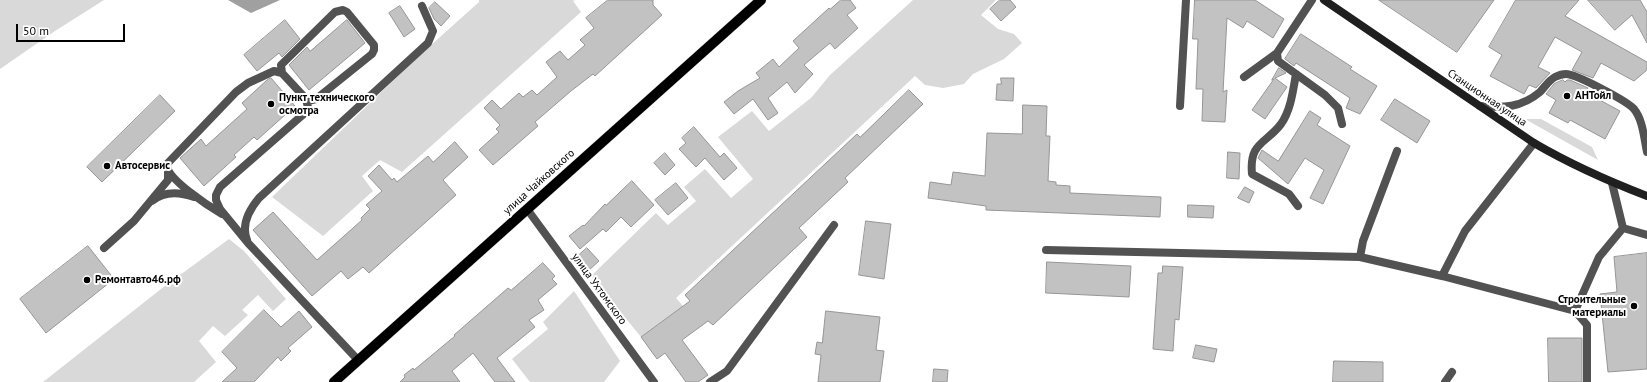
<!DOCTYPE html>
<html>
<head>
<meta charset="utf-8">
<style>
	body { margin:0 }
	#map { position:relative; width:1647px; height:382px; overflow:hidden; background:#fff; font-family:"PT Sans",sans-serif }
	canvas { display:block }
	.scale { position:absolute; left:16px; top:24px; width:109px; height:18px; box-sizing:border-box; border:2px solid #000; border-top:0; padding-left:5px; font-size:12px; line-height:14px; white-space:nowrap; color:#000; -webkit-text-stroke:3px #fff; paint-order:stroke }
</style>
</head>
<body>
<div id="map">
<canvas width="1647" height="382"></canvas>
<div class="scale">50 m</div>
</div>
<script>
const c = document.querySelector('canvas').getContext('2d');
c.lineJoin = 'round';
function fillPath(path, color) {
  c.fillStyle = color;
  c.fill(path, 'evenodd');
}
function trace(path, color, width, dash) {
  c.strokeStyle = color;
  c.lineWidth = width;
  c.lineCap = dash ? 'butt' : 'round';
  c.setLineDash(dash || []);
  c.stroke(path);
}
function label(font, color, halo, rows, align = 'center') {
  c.font = font + ' "PT Sans",sans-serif';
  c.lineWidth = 4;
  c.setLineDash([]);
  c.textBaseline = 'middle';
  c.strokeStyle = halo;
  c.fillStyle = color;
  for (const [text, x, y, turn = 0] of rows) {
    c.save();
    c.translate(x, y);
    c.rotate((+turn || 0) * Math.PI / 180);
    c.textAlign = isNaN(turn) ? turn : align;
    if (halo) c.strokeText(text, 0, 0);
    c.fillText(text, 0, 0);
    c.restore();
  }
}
fillPath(new Path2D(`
	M 0,0 L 104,0 L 55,31 L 0,69 Z
	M 479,0 L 575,0 L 573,1 L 581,12 L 402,172 L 380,160 L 362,176 L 373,191 L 323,236 L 272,197 L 420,55 L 479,2 Z
	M 913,0 L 996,0 L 981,15 L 998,29 L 1014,34 L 1022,43 L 1004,59 L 973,74 L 964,84 L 943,88 L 925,85 L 915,76 L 676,298 L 683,306 L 641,337 L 591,276 L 656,213 L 668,225 L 696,201 L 684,187 L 705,169 L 731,198 L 753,179 L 718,137 L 752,111 L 769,131 L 811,98 L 830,75 Z
	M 1525,119 L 1541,119 L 1592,147 L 1598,160 Z
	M 229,239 L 244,251 L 286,299 L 273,311 L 258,295 L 242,310 L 248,315 L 225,336 L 213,326 L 199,341 L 216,362 L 194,382 L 43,382 L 161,289 Z
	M 574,291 L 620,361 L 604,382 L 530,382 L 512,359 L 548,329 L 543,322 Z`), '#d9d9d9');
fillPath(new Path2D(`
	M 228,0 L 280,0 L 251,13 Z`), '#a0a0a0');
const building = new Path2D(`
	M 608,0 L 653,0 L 653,5 L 662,15 L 595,76 L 593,74 L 571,91 L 535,122 L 538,126 L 493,165 L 479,150 L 499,132 L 496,129 L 500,125 L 484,108 L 492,100 L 501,109 L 519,93 L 523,97 L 532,90 L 537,95 L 557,77 L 546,62 L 560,51 L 568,60 L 585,45 L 580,40 L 594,28 L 586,18 Z
	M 841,0 L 850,0 L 856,8 L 847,15 L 858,28 L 835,49 L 830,43 L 804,65 L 813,74 L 795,93 L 787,82 L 768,98 L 778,113 L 768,120 L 753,99 L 734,114 L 724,102 L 738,91 L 760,78 L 756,73 L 773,59 L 779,67 L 799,48 L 793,41 L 829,8 L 830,9 Z
	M 1000,0 L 1010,0 L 1016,7 L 1001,21 L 990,9 Z
	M 1195,0 L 1255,0 L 1284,19 L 1273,38 L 1247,21 L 1243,28 L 1227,18 L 1223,92 L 1227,90 L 1225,122 L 1202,121 L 1203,89 L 1196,89 L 1198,39 L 1193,39 Z
	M 1379,0 L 1494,0 L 1457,52 Z
	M 1516,0 L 1579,0 L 1565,16 L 1647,62 L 1647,70 L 1634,81 L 1601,63 L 1593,78 L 1572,70 L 1582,52 L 1555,37 L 1538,67 L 1550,73 L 1536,88 L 1529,85 L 1524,94 L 1490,76 L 1502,55 L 1489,47 Z
	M 1588,0 L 1640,0 L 1647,12 L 1647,43 L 1632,15 L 1615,30 Z
	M 435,2 L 450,16 L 441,26 L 434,19 L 429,8 Z
	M 400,6 L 415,29 L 404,37 L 389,13 Z
	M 285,20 L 300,39 L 282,57 L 279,53 L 257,71 L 244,55 Z
	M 347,20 L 365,43 L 309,90 L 289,65 L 307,47 L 310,51 Z
	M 1301,34 L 1352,67 L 1350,69 L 1377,86 L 1360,114 L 1346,108 L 1350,98 L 1296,63 L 1294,66 L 1285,59 Z
	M 1279,68 L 1286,73 L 1275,78 L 1287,87 L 1265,119 L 1252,110 L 1274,79 L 1272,80 Z
	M 271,78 L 295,106 L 257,140 L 254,137 L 234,155 L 236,157 L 204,186 L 180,158 L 201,139 L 206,146 L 247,109 L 242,103 L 267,80 Z
	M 1001,78 L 1014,78 L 1013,101 L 996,100 L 997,84 L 1001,84 Z
	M 1563,80 L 1565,82 L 1567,80 L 1570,80 L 1588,88 L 1585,92 L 1620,111 L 1605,139 L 1570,120 L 1568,123 L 1549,113 L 1556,100 L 1546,94 L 1554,84 Z
	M 909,90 L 923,104 L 845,178 L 848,182 L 799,228 L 807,237 L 713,325 L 708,321 L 682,340 L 708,375 L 698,382 L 686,382 L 665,353 L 657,359 L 641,337 L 690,301 L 685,295 L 857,134 L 860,137 Z
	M 160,95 L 175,111 L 102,182 L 87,167 Z
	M 1395,99 L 1430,121 L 1417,143 L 1381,120 Z
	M 1023,105 L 1047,106 L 1046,136 L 1050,136 L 1048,181 L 1056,182 L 1056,185 L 1070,186 L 1070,193 L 1161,197 L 1160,217 L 986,210 L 986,206 L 928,198 L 930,182 L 951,185 L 953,172 L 985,176 L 987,133 L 1022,134 Z
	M 1310,111 L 1321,118 L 1317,125 L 1350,146 L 1323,204 L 1310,198 L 1324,170 L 1305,158 L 1288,184 L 1258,158 L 1262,150 L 1278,161 Z
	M 694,127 L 720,157 L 724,153 L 737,168 L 724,180 L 705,158 L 696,167 L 679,149 L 686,143 L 682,138 Z
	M 455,142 L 468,157 L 443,180 L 456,195 L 369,273 L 363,267 L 348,279 L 341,271 L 312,296 L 253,230 L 273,212 L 317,260 L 362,220 L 361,218 L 370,209 L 366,205 L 382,191 L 368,176 L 379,165 L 392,180 L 394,178 L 397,182 L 428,156 L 433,162 Z
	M 1228,152 L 1240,153 L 1239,179 L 1227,178 Z
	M 665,153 L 675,165 L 665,175 L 654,163 Z
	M 632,181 L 654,205 L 631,227 L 621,217 L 606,232 L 603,229 L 580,249 L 569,236 L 583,225 L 584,226 L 605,204 L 606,205 Z
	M 676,183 L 688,198 L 668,215 L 655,200 Z
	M 1245,187 L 1254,192 L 1249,203 L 1238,198 Z
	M 1188,205 L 1214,206 L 1213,218 L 1188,217 Z
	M 866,221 L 891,224 L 884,279 L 859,275 Z
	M 88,246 L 114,279 L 46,333 L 20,299 Z
	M 587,248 L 599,261 L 588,271 L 577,257 Z
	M 1647,253 L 1647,369 L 1608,372 L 1600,294 L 1617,292 L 1614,257 Z
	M 1047,262 L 1131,266 L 1129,297 L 1046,293 Z
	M 543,263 L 555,276 L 552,279 L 557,284 L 538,300 L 544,310 L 529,320 L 535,327 L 497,358 L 515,382 L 495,382 L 473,353 L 452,371 L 460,382 L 400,382 L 405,377 L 404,375 L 413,368 L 414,370 L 455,336 L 454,335 L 508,288 L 511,290 Z
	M 1163,266 L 1183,267 L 1179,320 L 1175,319 L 1173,351 L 1153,349 L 1158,273 L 1162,273 Z
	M 264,310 L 281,327 L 299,311 L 312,327 L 288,348 L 291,351 L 281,361 L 278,357 L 254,382 L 222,382 L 237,368 L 222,352 Z
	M 826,311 L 880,317 L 876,350 L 884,351 L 880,382 L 818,382 L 821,355 L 815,354 L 817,342 L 822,343 Z
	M 1548,338 L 1582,338 L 1582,382 L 1549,382 Z
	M 1196,345 L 1217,349 L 1214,362 L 1193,358 Z
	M 1334,361 L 1383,362 L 1383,382 L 1333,382 Z
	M 934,369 L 948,370 L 947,382 L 933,382 Z`);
fillPath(building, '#c2c2c2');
trace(building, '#969696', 1);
const primary = new Path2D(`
	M 334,382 L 761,0`);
trace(primary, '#dbdbdb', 11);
trace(new Path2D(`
	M 1312,0 L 1277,53 L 1278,61 L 1325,95 L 1338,108 L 1342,124
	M 343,10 L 347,12 L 374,45 L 374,50 L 372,54 L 316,99 L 308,101 L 282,73 L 281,65 L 335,12 Z
	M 1296,74 C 1293,90 1291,110 1281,124 C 1266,144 1249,142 1252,174 L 1289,194 L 1298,206
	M 1244,77 L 1277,53
	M 306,100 L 308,107 L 306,112 L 220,187 L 216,195 L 216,200 L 220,209 L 248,243 L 358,360
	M 1180,106 L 1186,0
	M 1480,106 C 1503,108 1521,108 1540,92 C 1544,88 1549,80 1555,77 C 1557,76 1563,74 1566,74 C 1576,74 1627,101 1634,109 C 1643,120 1644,138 1647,152
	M 1612,183 L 1623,228 L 1647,235
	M 152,201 C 164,191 180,192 194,197
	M 222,214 C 210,207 165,178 167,164 L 236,92 L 248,83 L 274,71 L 282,73
	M 247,240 C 241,225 249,210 259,198 L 428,43 L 433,31 L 422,6
	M 104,248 L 134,221 L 168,180 L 168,172
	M 1046,250 L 1360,257 L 1442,276 L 1575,311 L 1599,257 L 1623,228
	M 1360,257 L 1363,241 L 1397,151
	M 1442,276 L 1465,231 L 1534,143
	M 1575,311 L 1587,325 L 1587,382
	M 710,382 L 727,371 L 834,225
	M 1445,382 L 1452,372`), '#525252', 8);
trace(new Path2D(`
	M 527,209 L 654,382`), '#525252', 8);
trace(new Path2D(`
	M 1324,0 L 1534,143 C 1570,164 1608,181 1647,196`), '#1f1f1f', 8);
trace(primary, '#000', 10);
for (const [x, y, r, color] of [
	[1567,96,4,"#000"],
	[271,104,4,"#000"],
	[107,166,4,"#000"],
	[87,280,4,"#000"],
	[1634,306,4,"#000"]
]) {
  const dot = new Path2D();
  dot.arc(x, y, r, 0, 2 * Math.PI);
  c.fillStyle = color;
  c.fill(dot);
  trace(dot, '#fff', 1.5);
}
label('bold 11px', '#000', '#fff', [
	["АНТойл",1575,96],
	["Пункт технического",279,98],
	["осмотра",279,111],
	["Автосервис",115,166],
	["Ремонтавто46.рф",95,280],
	["Строительные",1626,300,"right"],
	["материалы",1626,313,"right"]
], 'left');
label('11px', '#000', '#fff', [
	["Станционная улица",1487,98,34],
	["улица Чайковского",539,182,-42],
	["улица Ухтомского",599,289,54]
]);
</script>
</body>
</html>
